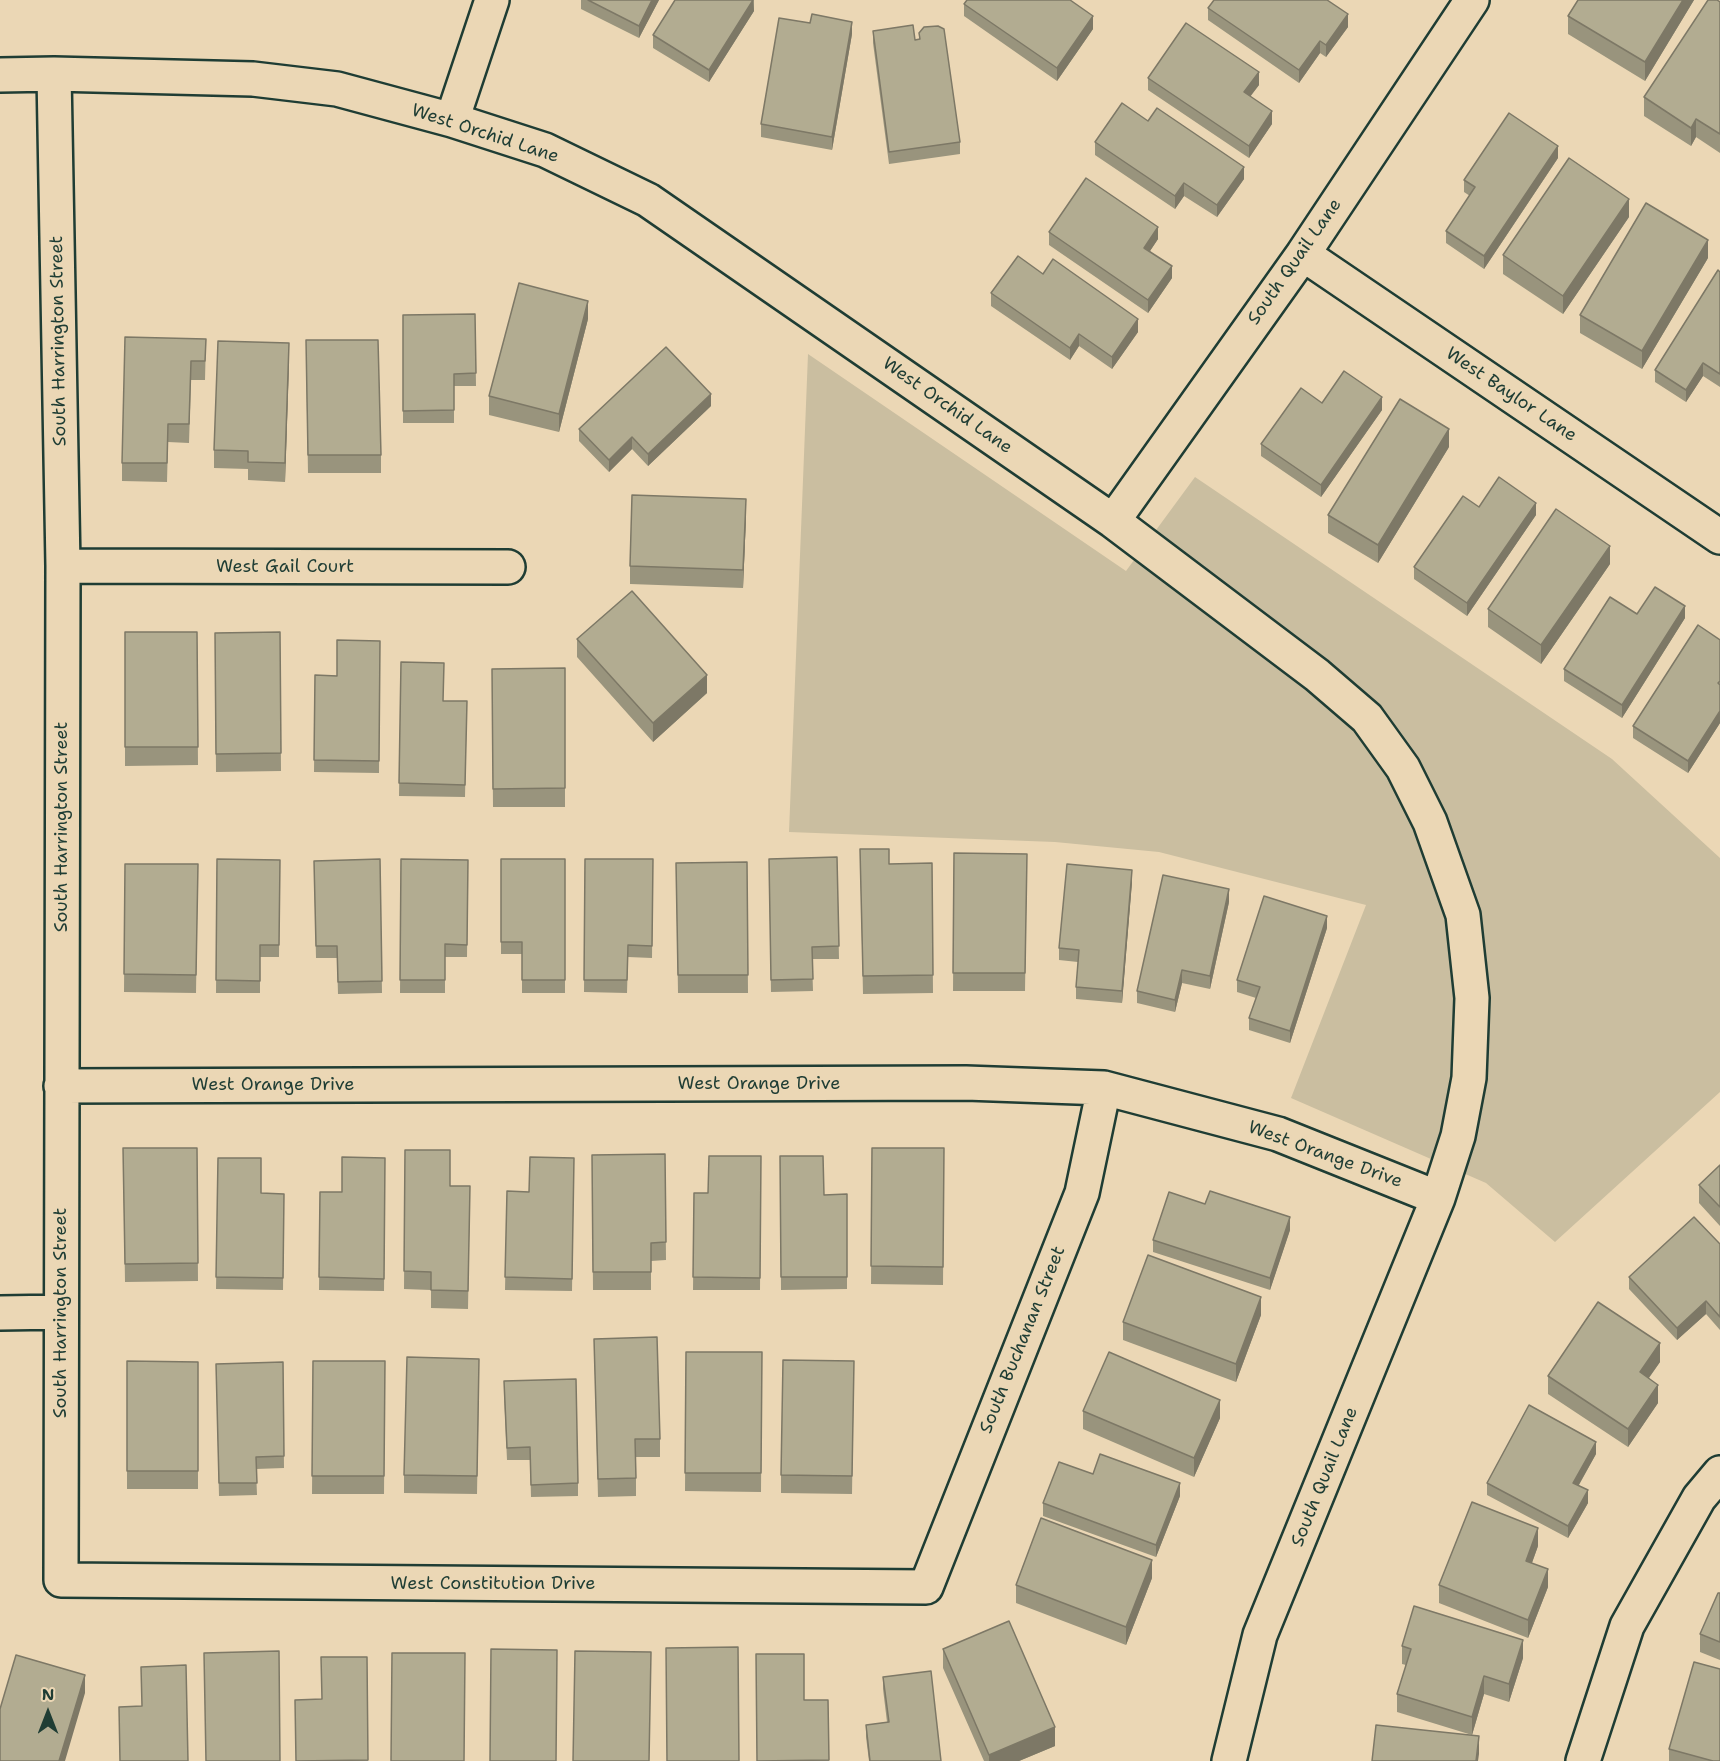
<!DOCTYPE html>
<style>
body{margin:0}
#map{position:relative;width:1720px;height:1761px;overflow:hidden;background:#ebd7b5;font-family:"Shantell Sans",sans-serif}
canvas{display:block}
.north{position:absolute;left:18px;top:1683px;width:60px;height:60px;-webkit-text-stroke:4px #ebd7b5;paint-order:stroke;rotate:0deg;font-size:16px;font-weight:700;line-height:24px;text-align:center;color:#1f3d34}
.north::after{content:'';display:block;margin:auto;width:21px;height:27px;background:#1f3d34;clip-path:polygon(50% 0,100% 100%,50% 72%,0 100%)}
</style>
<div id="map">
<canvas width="1720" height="1761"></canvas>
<div class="north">N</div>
</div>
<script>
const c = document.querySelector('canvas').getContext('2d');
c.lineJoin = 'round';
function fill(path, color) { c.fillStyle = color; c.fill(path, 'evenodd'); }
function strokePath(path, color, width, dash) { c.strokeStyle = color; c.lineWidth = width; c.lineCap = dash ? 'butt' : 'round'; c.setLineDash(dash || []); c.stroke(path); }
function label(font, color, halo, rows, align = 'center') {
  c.font = font + ' "Shantell Sans",sans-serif'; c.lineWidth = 5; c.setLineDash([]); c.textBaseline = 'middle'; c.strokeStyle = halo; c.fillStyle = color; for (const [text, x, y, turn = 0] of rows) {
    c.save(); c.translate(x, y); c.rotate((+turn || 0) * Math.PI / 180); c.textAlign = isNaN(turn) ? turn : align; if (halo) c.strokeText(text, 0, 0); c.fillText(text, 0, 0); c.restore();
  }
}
const green = new Path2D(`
 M808,354l318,217 69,-94 417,282 108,99v234l-165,150 -69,-59 -195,-85 75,-193 -207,-53 -104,-10 -266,-10z`);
const minor = new Path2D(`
 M54,74l9,492 -2,1014 865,7 156,-394 22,-105
 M0,75l54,-1 199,5 84,10 115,31 93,30 103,50 465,321 204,154 50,43 36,50 27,54 33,93 9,83 -3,80 -11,58 -20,62 -178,437 -31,126
 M452,120l40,-120
 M1303,254l417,283
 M1113,521l190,-267 169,-254
 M63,566l445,1
 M61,1086l905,-3 138,5 174,46 160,64
 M0,1313l61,-1
 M1583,1761l44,-135 72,-128 21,-25`);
const wall = new Path2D(`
 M581,0h78l-20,38 -58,-29z
 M754,0v11l-45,71 -56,-34v-13z
 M1578,0h116l-49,81 -77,-47v-18z
 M1720,2v151l-24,-16 -5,9 -47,-30v-19z
 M964,4l129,25 -36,52 -93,-65z
 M1208,8l140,19 -22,30 -6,-4 -21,30 -91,-63z
 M873,31l42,9h4v-7l41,109v12l-71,10 -16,-121z
 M852,34l-20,116 -71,-13v-13z
 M1148,78l111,7 -9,11 22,28 -23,34 -101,-68z
 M1148,121l96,58 -27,38 -33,-21 -9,13 -80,-54v-13z
 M1558,158l-74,111 -38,-26v-12l24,-35 -6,-4v-12z
 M1629,217l-66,97 -60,-40v-19z
 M1049,232l109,7 -8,12 22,27 -24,35 -99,-68z
 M1708,258l-66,111 -62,-36v-18z
 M1720,272v115l-17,-11 -17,26 -31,-20v-12z
 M991,293l147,39 -26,37 -33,-23 -9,14 -79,-54z
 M475,314l1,72h-22v37h-51v-108z
 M588,319l-29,113 -70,-17v-19z
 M206,339l-1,41h-14l-2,63 -21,-1 -1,40 -45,-1v-18z
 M306,358l75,97v18h-73z
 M289,361l-4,121 -37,-2v-11l-34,-1v-18z
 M1322,403l60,7 -61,87 -60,-41v-12z
 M711,406l-63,60 -16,-17 -23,23 -30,-31v-12z
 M1449,447l-71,116 -50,-30v-18z
 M1479,507l57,8 -69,101 -53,-37v-12z
 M746,517l-3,71 -113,-4v-18z
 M1610,564l-69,100 -53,-37v-18z
 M1637,614l48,4 -63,100 -58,-37v-12z
 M125,632h72l1,133 -73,1z
 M280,632l1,139 -65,1 -1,-139z
 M577,639l130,54 -54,49 -76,-85z
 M1720,640v83l-32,50 -55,-35v-12z
 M380,641l-1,132 -65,-1 1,-97 22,1z
 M401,662l43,39h23l-2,96 -66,-1z
 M565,668v139h-72l-1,-138z
 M860,849l29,15 43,-1 1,130 -70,1z
 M954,853l73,1 -2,137h-72z
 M837,857l2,102h-27l1,32 -42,1 -2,-133z
 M217,859l63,1 -1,97h-19v36h-44z
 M380,859l2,134 -44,1 -1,-36h-21l-2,-97z
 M401,859l67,1 -1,97h-22v36h-45z
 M501,859h64v134h-43v-39h-21z
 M585,859h68l-1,99 -24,-1 -1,36 -43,-1z
 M747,862l1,131h-70l-2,-130z
 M125,864h73l-2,129 -72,-1z
 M1132,882l-10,121 -46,-4v-12l2,-25 -19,-2v-12z
 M1229,902l-19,87 -28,-6 -7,29 -38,-9v-12z
 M1327,928l-37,115 -41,-13v-12l7,-20 -19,-6v-12z
 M123,1148h74l1,133 -73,1z
 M872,1148h72l-1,137 -72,-1z
 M405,1150l45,36h20l-2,123 -37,-1v-18l-27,-1z
 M665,1154l1,106 -15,1v29h-58l-1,-135z
 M761,1156l-1,134h-67l1,-97h14z
 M780,1156l44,39 23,-1v95l-66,1z
 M218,1158l43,35 23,1 -1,96 -67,-1z
 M385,1158l-1,133 -65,-1 1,-98h22z
 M574,1158l-2,133 -67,-1 2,-99 22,1z
 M1720,1165v61l-21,-23v-18z
 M1205,1204l85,26 -20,60 -117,-38v-12z
 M1720,1244v86l-14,-16 -29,26 -48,-51v-12z
 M1261,1315l-25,67 -113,-42v-18z
 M594,1339l66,100v18h-24v39l-38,1z
 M686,1352h76l-1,140 -76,-1z
 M127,1361l71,1v127h-71z
 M313,1361h72l-1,133h-72z
 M854,1361l-2,133 -71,-1v-18z
 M283,1362l1,106 -28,1 1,26 -38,1 -3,-132z
 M1660,1362l-11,16 9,25 -30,44 -80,-53v-18z
 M479,1377l-2,117 -73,-1v-18z
 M504,1394l74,89v13l-47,1 -1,-37h-23z
 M1083,1411l137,7 -26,59 -111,-48z
 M1596,1454l-17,31 9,18 -20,35 -81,-43v-12z
 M1093,1474l87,22 -24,61 -113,-41v-13z
 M1538,1546l-6,17 16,24 -20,51 -89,-35v-18z
 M1152,1578l-26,67 -110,-42v-18z
 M1720,1593v67l-20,-8v-18z
 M1402,1646l121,12 -14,44 -25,-8 -12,41 -75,-23v-18l9,-29 -4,-1z
 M943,1649l112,97 -36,15h-35l-41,-93z
 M756,1654l48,46h24l1,61h-72z
 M367,1657l1,104h-72l25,-62z
 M883,1677l58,84h-72l-3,-24v-12l21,-3 -4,-33z
 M1669,1749l51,12h-51z`);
const shadedWall = new Path2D(`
 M652,0h7l-20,38v-12z
 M753,0l1,11 -45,71v-12z
 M1683,0h11l-49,81v-19z
 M1348,14v13l-22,30v-12z
 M1093,16v13l-36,52v-13z
 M852,22v12l-20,116v-13z
 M1320,41v12l-21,30v-13z
 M1259,72v13l-15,20v-13z
 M1272,111v13l-23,34v-12z
 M1696,119v18l-5,9v-18z
 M1558,146v12l-74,111v-13z
 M1244,167v12l-27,38v-12z
 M1184,183v13l-9,13v-13z
 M1629,199v18l-66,97v-18z
 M1158,227v12l-14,21v-12z
 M1708,240v18l-66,111v-18z
 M1172,266v12l-24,35v-13z
 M588,301v18l-29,113v-18z
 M1138,319v13l-26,37v-12z
 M1079,334v12l-9,14v-12z
 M289,343v18l-4,121v-19z
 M1703,363v13l-17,26v-12z
 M711,394v12l-63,60v-12z
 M1382,397v13l-61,87v-12z
 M1449,429v18l-71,116v-18z
 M632,437v12l-23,23v-12z
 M746,499v18l-3,71v-18z
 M1536,503v12l-69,101v-13z
 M1610,546v18l-69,100v-19z
 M1685,606v12l-63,100v-13z
 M707,675v18l-54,49v-19z
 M1720,711v12l-32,50v-12z
 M1132,870v12l-10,121v-12z
 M1229,889v13l-19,87v-13z
 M1327,916v12l-37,115v-12z
 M1182,970v13l-7,29v-12z
 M1290,1217v13l-20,60v-12z
 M1261,1297v18l-25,67v-18z
 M1706,1301v13l-29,26v-12z
 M1660,1343v19l-20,28v-18z
 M1658,1385v18l-30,44v-18z
 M1220,1400v18l-26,59v-19z
 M1596,1442v12l-23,41v-12z
 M1180,1483v13l-24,61v-12z
 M1588,1490v13l-20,35v-12z
 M1538,1528v18l-12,33v-18z
 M1152,1560v18l-26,67v-18z
 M1548,1569v18l-20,51v-18z
 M1523,1640v18l-14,44v-18z
 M85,1675v18l-20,68h-6z
 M1484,1676v18l-12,41v-18z
 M1055,1727v19l-36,15h-30v-6z
 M1479,1736v18l-1,7h-2z`);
const building = new Path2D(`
 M588,0h64l-13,26z
 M675,0h78l-44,70 -56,-35z
 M967,0h103l23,16 -36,52 -93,-64z
 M1214,0h113l21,14 -22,31 -6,-4 -21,29 -91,-62z
 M1578,0h105l-38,62 -77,-46z
 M1708,0h9l3,2v132l-24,-15 -5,9 -47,-31z
 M812,14l40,8 -20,115 -71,-13 18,-106 31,5z
 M1186,23l73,49 -15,20 28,19 -23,35 -101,-68z
 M913,25l2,15 5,-1 -1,-6 5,-6 14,-1 6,3 16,113 -71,10 -16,-121z
 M1122,103l26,18 9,-13 87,59 -27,38 -33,-22 -9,13 -80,-54z
 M1509,113l49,33 -74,110 -38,-25 29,-44 -11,-7z
 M1569,158l60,41 -66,97 -60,-41z
 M1086,178l72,49 -14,21 28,18 -24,34 -99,-68z
 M1646,203l62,37 -66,111 -62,-36z
 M1018,256l25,18 10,-15 85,60 -26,38 -33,-23 -9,14 -79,-55z
 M1718,270l2,2v102l-17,-11 -17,27 -31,-20z
 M519,283l69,18 -29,113 -70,-18z
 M475,314l1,59 -22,1v36l-51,1v-96z
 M125,337l81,2 -1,22h-14l-2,63h-21l-1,39h-45z
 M306,340h72l3,115h-73z
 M218,341l71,2 -4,120 -37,-1v-11l-34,-1z
 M666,347l45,47 -63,60 -16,-17 -23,23 -30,-31z
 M1344,371l38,26 -61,88 -60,-41 40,-56 21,15z
 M1400,399l49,30 -71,116 -50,-30z
 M1499,477l37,26 -69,100 -53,-36 49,-71 16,11z
 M632,495l114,4 -3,71 -113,-4z
 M1556,509l54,37 -69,99 -53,-36z
 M1655,587l30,19 -63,99 -58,-36 46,-72 27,17z
 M632,591l75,84 -54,48 -76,-84z
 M1698,625l22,15v41l-2,2 2,2v26l-32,50 -55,-35z
 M125,632h72l1,115h-73z
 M280,632l1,121 -65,1 -1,-121z
 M337,640l43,1 -1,120 -65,-1 1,-85 22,1z
 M401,662l43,1 -1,38h24l-2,84 -66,-2z
 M565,668v120l-72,1 -1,-120z
 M860,849h29v15l43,-1 1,112 -70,1z
 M954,853l73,1 -2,119h-72z
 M837,857l2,89 -27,1 1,32 -42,1 -2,-121z
 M217,859l63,1 -1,85h-19v36l-44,-1z
 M380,859l2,122 -44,1 -1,-36h-21l-2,-85z
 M401,859l67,1 -1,85 -22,-1v36h-45z
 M501,859h64v121h-43v-38h-21z
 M585,859h68l-1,87 -24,-1 -1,35h-43z
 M747,862l1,113h-70l-2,-112z
 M125,864h73l-2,111 -72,-1z
 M1067,864l65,6 -10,121 -46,-4 3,-37 -20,-2z
 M1163,875l66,14 -19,87 -28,-6 -7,30 -38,-9z
 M1264,896l63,20 -37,115 -41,-13 11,-31 -23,-7z
 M123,1148h74l1,115 -73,1z
 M872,1148h72l-1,119 -72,-1z
 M405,1150h45v36h20l-2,105 -37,-1v-18l-27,-1z
 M665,1154l1,88 -15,1v29h-58l-1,-117z
 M709,1156h52l-1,122 -67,-1 1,-84h14z
 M780,1156h43l1,39 23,-1v83h-66z
 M342,1157l43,1 -1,121 -65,-2 1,-85h22z
 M530,1157l44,1 -2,121 -67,-2 2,-86 22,1z
 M218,1158h43v35l23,1 -1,84 -67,-1z
 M1720,1165v42l-21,-22z
 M1210,1191l80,26 -20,61 -117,-38 16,-48 36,12z
 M1694,1217l26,27v73l-14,-16 -29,27 -48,-51z
 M1148,1255l113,42 -25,67 -113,-42z
 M1598,1302l62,41 -20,29 18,13 -30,44 -80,-53z
 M657,1337l3,102h-25l1,39 -38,1 -4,-140z
 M686,1352h76l-1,121h-76z
 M1109,1352l111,48 -26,58 -111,-47z
 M407,1357l72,2 -2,117 -73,-1z
 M783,1360l71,1 -2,115 -71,-1z
 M127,1361l71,1v109h-71z
 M313,1361h72l-1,115h-72z
 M283,1362l1,94 -28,1 1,26h-38l-3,-119z
 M576,1379l2,104 -47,2 -1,-38 -23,1 -3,-67z
 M1529,1405l67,37 -23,41 15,7 -20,36 -81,-43z
 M1100,1454l80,29 -24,62 -113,-42 16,-41 34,12z
 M1472,1502l66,26 -12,33 22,8 -20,51 -89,-35z
 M1041,1518l111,42 -26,67 -110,-42z
 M1718,1593h2v49l-20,-8z
 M1414,1606l109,34 -14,44 -25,-8 -12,41 -75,-23 14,-45 -9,-3z
 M1009,1621l46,106 -66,28 -46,-106z
 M738,1647l1,114h-72l-1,-113z
 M491,1649l66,1 -1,111h-66z
 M279,1651l1,110h-74l-2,-108z
 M575,1651l76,1 -2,109h-76z
 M392,1653h73l-1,108h-73z
 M756,1654h48v46h24l1,60 -72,1z
 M16,1655l69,20 -26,86h-59v-52z
 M321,1657h46l1,103 -72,1 -1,-61 27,-1z
 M1694,1662l26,7v92h-7l-44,-12z
 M186,1665l2,96h-68l-1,-54 23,-1 -1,-39z
 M931,1671l10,90h-71l-4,-36 23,-3 -6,-45z
 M1376,1725l103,11 -3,25h-104z`);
const streetNames = [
 ["West Orchid Lane",485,134,18],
 ["South Quail Lane",1295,262,-55],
 ["South Harrington Street",59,341,-91],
 ["West Baylor Lane",1511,395,34],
 ["West Orchid Lane",947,406,35],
 ["West Gail Court",285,567],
 ["South Harrington Street",62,827,-90],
 ["West Orange Drive",759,1084],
 ["West Orange Drive",273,1085],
 ["West Orange Drive",1325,1155,20],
 ["South Harrington Street",61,1313,-90],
 ["South Buchanan Street",1023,1340,-68],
 ["South Quail Lane",1325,1477,-68],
 ["West Constitution Drive",493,1584]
];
fill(green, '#cabea0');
strokePath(minor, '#1f3d34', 38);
strokePath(minor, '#ebd7b5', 33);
fill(wall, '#99947d');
fill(shadedWall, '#7d7866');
fill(building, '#b2ac91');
strokePath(building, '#7d7866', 1.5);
label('18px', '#1f3d34', '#ebd7b5', streetNames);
</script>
